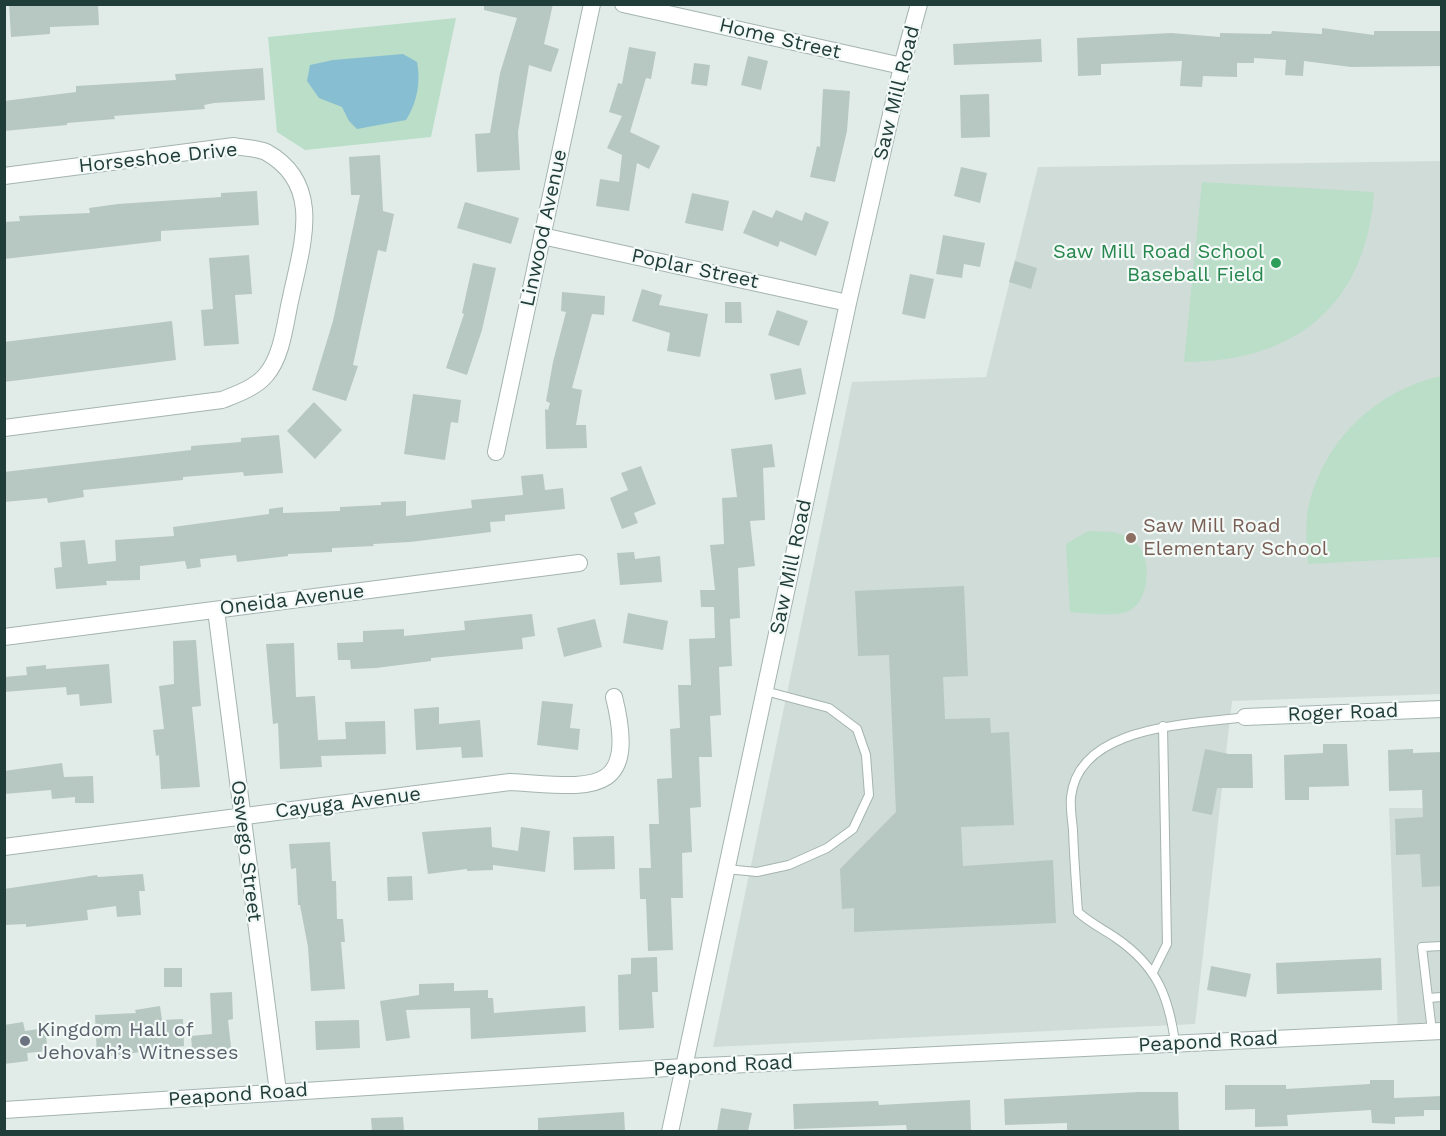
<!DOCTYPE html>
<meta charset="utf-8">
<style>
body{margin:0}
#map{position:relative;width:1446px;height:1136px;overflow:hidden;background:#e1ece9;font-family:"Work Sans",sans-serif}
canvas{display:block}
.frame{position:absolute;inset:0;border:6px solid #213d39;pointer-events:none}
</style>
<div id="map">
<canvas width="1446" height="1136"></canvas>
<div class="frame"></div>
</div>
<script>
const c = document.querySelector('canvas').getContext('2d');
c.lineJoin = 'round';
function fill(path, color) { c.fillStyle = color; c.fill(path, 'evenodd'); }
function strokePath(path, color, width, dash) { c.strokeStyle = color; c.lineWidth = width; c.lineCap = dash ? 'butt' : 'round'; c.setLineDash(dash || []); c.stroke(path); }
function label(font, color, halo, rows, align = 'center') {
  c.font = font + ' "Work Sans",sans-serif'; c.lineWidth = 4.5; c.setLineDash([]); c.textBaseline = 'middle'; c.strokeStyle = halo; c.fillStyle = color; for (const [text, x, y, turn = 0] of rows) {
    c.save(); c.translate(x, y); c.rotate((+turn || 0) * Math.PI / 180); c.textAlign = isNaN(turn) ? turn : align; if (halo) c.strokeText(text, 0, 0); c.fillText(text, 0, 0); c.restore();
  }
}
const built = new Path2D(`
 M1441,161v533l-209,7 -37,323 -482,23 139,-665 134,-5 52,-210z
 M1389,808h52v226l-43,3z`);
const green = new Path2D(`
 M456,18l-25,119 -126,13 -28,-18 -9,-95z
 M1202,182l172,10c-8,114 -79,170 -190,170z
 M1441,376v181l-133,7c-1,-18 -3,-37 0,-55 15,-68 67,-118 133,-133z
 M1088,531l25,1 21,7c3,5 8,11 10,16 6,18 3,50 -18,57 -16,5 -39,1 -56,0l-4,-68z`);
const water = new Path2D(`
 M403,54l14,8c4,20 0,41 -11,58l-49,9 -8,-8 -7,-14 -23,-9 -12,-17 3,-16 23,-5z`);
const building = new Path2D(`
 M9,4h89l1,21 -49,2v7l-39,3z
 M484,4h69l-9,40 15,5 -8,23 -22,-7 -11,67 2,38 -43,2 -2,-38 15,-1 10,-60 17,-55 -33,-8z
 M1322,28l52,7v-4h68v35l-91,1 -47,-6 -1,15 -18,-1 1,-15 -32,-2v5h-17v14l-34,-1 -1,11 -22,-1 2,-25 -81,3v11l-23,1 -1,-38 94,-5 49,4v-4l51,1 1,-3 50,3z
 M1041,39l1,23 -88,3 -1,-21z
 M629,47l27,5 -5,27 -5,-1 -16,54 30,14 -11,23 -12,-6 -8,48 -33,-5 4,-27 19,3 3,-27 -15,-7 15,-32 -13,-4 9,-29 4,1z
 M748,56l20,5 -7,29 -20,-5z
 M694,63l16,2 -3,21 -16,-2z
 M263,68l2,32 -51,3 -10,2 1,4 -91,7 1,3 -48,4v2l-63,6v-30l72,-9v-6l100,-6 -1,-6z
 M823,89l27,2 -3,40 -12,51 -25,-5 7,-31 3,1z
 M989,94l1,43 -29,1 -1,-43z
 M380,155l3,56 11,3 -8,38 -8,-2 -25,115 5,1 -12,35 -34,-11 21,-69 27,-126h-9l-2,-38z
 M961,167l26,6 -7,30 -26,-7z
 M257,191l2,34 -98,6v10l-157,18v-37l16,-1 -1,-5 71,-3 -1,-5 29,-4 103,-7v-4z
 M692,193l37,8 -6,30 -38,-8z
 M465,202l54,16 -8,26 -54,-16z
 M753,210l19,8 4,-8 26,11 3,-9 24,10 -13,34 -36,-15 -2,6 -35,-14z
 M943,235l42,8 -5,24 -16,-3 -2,14 -26,-4z
 M249,255l3,39 -17,1 4,49 -35,2 -3,-36 12,-1 -4,-51z
 M1015,261l22,7 -6,21 -22,-7z
 M473,263l23,5 -14,62 -15,45 -21,-7 18,-54 -2,-1z
 M910,274l24,5 -9,40 -23,-5z
 M642,289l20,6 -3,10 49,9 -8,43 -33,-6 3,-18 -38,-12z
 M562,292l43,4 -1,19 -12,-1 -20,74 10,2 -6,35h10l1,23 -41,1 -1,-40 3,1 2,-7 -4,-2 7,-39 13,-50 -5,-1z
 M725,302h16l1,21h-17z
 M777,310l31,11 -9,25 -31,-11z
 M172,321l4,39 -172,22v-40z
 M801,368l5,26 -31,6 -5,-26z
 M413,394l48,6 -3,23 -7,-1 -6,38 -41,-6z
 M314,402l28,28 -27,29 -28,-28z
 M279,435l4,38 -39,3 -1,-4 -60,5v3l-100,10 1,7 -36,6 -1,-5 -43,4v-30l187,-22v-4l50,-4v-4z
 M772,444l3,23 -12,1 2,52 -15,1 5,45 -17,2 2,50 -10,1 2,47 -13,1 2,48 -11,1 2,41h-13l2,50 -11,1 2,44 -10,1 1,45h-12l2,52 -25,1 -2,-52h-6l-1,-31h12l-2,-44h10l-2,-45 15,-1 -2,-49 10,-1 -2,-43h13l-2,-46 26,-1 -1,-31h-13l-1,-17h15l-5,-45 14,-1 -2,-46 15,-1 -6,-48z
 M641,466l15,38 -22,9 4,10 -16,6 -12,-31 18,-8 -7,-17z
 M543,474l2,16 18,-2 2,21 -60,6v6l-15,1 1,10 -81,10 -37,2 1,2 -42,2v4l-44,2v2l-51,6 -1,-7 -36,4 1,8 -14,2 -2,-8 -45,5v14l-34,1 1,4 -51,4 -2,-21 8,-1 -2,-25 25,-2 3,24 28,-3 -1,-21 59,-4 -1,-9 96,-13v-5l14,-2v6l57,-2v-4l41,-2v-3l25,-1v15l66,-8 -1,-8 52,-5 -2,-19z
 M634,552l1,7 25,-3 2,26 -42,3 -3,-32z
 M964,586l4,90 -25,1 2,42 45,-1 1,15 18,-1 5,93 -53,2 2,39 90,-6 3,63 -202,9v-24l-12,1 -2,-40 56,-57 -7,-157 -31,1 -3,-65z
 M628,613l40,8 -5,29 -40,-7z
 M532,614l3,22 -13,2 1,11 -92,9v3l-55,7 -25,1 -1,-9h-12l-1,-17 26,-1v-11l41,-2v7l61,-6 -1,-9z
 M595,619l7,28 -38,10 -7,-29z
 M196,640l5,66 -9,1 8,80 -39,2 -2,-34 -3,1 -3,-26 11,-1 -5,-43 15,-2 -1,-43z
 M294,643l2,54 19,-1 3,44 28,-1 -1,-17 40,-1 1,33 -65,2 1,11 -42,2 -2,-46 -5,1 -7,-80z
 M109,664l3,39 -32,3 -1,-12 -12,1 -1,-8 -62,5v-15l23,-2 -1,-8 20,-2v4z
 M542,701l31,3 -3,24 10,1 -2,21 -41,-5z
 M439,707v17l41,-4 3,37 -21,1 -1,-11 -45,3 -2,-41z
 M1323,744h24l2,42 -40,1v13h-24l-1,-45 39,-2z
 M1205,749l24,5h23l1,34h-36l-5,27 -20,-4z
 M1413,749v4l29,-1v134l-20,1 -2,-33 -24,1 -1,-36 28,-2 -1,-27 -33,1 -1,-41z
 M62,763l2,14 29,-1 1,27h-19v-6l-23,2 -1,-9 -47,4v-23z
 M491,827l1,20 26,4 3,-24 29,4 -5,41 -52,-7v5l-26,1v-2l-39,5 -6,-42z
 M614,836l1,33 -41,1 -1,-33z
 M330,842l2,39h4l1,38h6l2,23h-4l4,47 -34,2 -3,-44 -8,-42h-2l-2,-37 -5,1 -2,-25z
 M143,874l2,17h-6l2,24 -24,2 -1,-11 -29,4 1,10 -62,7v-3l-22,1v-36l93,-14 1,2z
 M412,876l1,24 -25,1 -1,-24z
 M657,957l1,35h-6l2,36 -35,2 -1,-55 13,-1v-16z
 M1381,958l1,32 -105,4 -1,-31z
 M1211,966l40,8 -5,23 -39,-7z
 M164,968h18v19h-18z
 M454,983v8l34,-1v8h5l1,15 91,-7 1,26 -115,7 -1,-31 -64,2 4,28 -24,3 -6,-40 39,-6v-11z
 M232,992l1,27 -5,1 4,36 -39,4 -2,-24 21,-2 -2,-41z
 M160,1006l2,14 21,-1 1,27 -87,12 -2,-43 41,-2 -1,-3z
 M359,1020l1,28 -44,2 -1,-29z
 M23,1022l2,9 20,-3 3,23 -21,2 1,8 -24,3v-39z
 M1370,1080h24v18l48,-2v14h-18v6l-29,1v7l-23,-1 -1,-13 -84,5 1,11 -33,1v-18l-30,1v-25h61v4l84,-5z
 M1139,1092h39l1,39h-112v-8l-62,2 -1,-26z
 M970,1100l1,31h-64l-1,-6 -112,4 -1,-25 85,-3 1,4z
 M721,1108l31,5 -4,18h-31z
 M624,1112l1,19h-87v-13z
 M403,1117l1,14h-32l-1,-13z`);
const service = new Path2D(`
 M726,869l31,3 32,-7 38,-17 26,-19 16,-34 -3,-40 -9,-26 -28,-21 -64,-17
 M1442,946l-20,1 6,51 14,-1
 M1153,972l14,-28 -4,-218
 M1428,998l4,33
 M1175,1043c-6,-46 -18,-77 -59,-105 -13,-9 -26,-15 -38,-26 -2,-27 -4,-55 -5,-82 -1,-11 -3,-22 -2,-33 8,-73 120,-72 174,-80`);
const minor = new Path2D(`
 M623,4l279,62
 M4,176l230,-30c10,2 23,2 32,6 58,32 36,93 25,145 -6,25 -8,58 -25,78 -11,13 -29,19 -44,25l-218,28
 M542,236l306,67
 M496,452l96,-448
 M216,610l62,482
 M4,637l575,-74
 M1245,717l197,-8
 M4,847l506,-65c77,4 130,19 104,-85
 M4,1110l680,-43 758,-36
 M670,1132l178,-829 54,-237 17,-62`);
const markers = [
 [1276,263,6,"#2e9e5b"],
 [1131,538,6,"#8d6e63"],
 [25,1041,6,"#6b7280"]
];
const streetNames = [
 ["Home Street",780,39,13],
 ["Saw Mill Road",897,93,-76],
 ["Horseshoe Drive",158,158,-6],
 ["Linwood Avenue",544,228,-78],
 ["Poplar Street",695,269,12],
 ["Saw Mill Road",791,567,-78],
 ["Oneida Avenue",292,600,-7],
 ["Roger Road",1343,713,-2],
 ["Cayuga Avenue",348,803,-7],
 ["Oswego Street",246,851,83],
 ["Peapond Road",1208,1042,-3],
 ["Peapond Road",723,1066,-3],
 ["Peapond Road",238,1095,-4]
];
const leisureNames = [
 ["Saw Mill Road School",1264,252],
 ["Baseball Field",1264,275]
];
const educationNames = [
 ["Saw Mill Road",1143,526],
 ["Elementary School",1143,549]
];
const worshipNames = [
 ["Kingdom Hall of",37,1030],
 ["Jehovah’s Witnesses",37,1053]
];
fill(built, '#d0dcd8');
fill(green, '#badec8');
fill(water, '#88bed2');
fill(building, '#b7c7c2');
strokePath(service, '#a4b4b1', 10);
strokePath(minor, '#a4b4b1', 18);
strokePath(service, '#fff', 8);
strokePath(minor, '#fff', 16);
for (const [x, y, r, color] of markers) { const dot = new Path2D(); dot.arc(x, y, r, 0, 2 * Math.PI); c.fillStyle = color; c.fill(dot); strokePath(dot, '#f2f9f6', 2); }
label('20px', '#213d39', '#f2f9f6', streetNames);
label('20px', '#27864d', '#f2f9f6', leisureNames, 'right');
label('20px', '#785e54', '#f2f9f6', educationNames, 'left');
label('20px', '#5b616d', '#f2f9f6', worshipNames, 'left');
</script>
